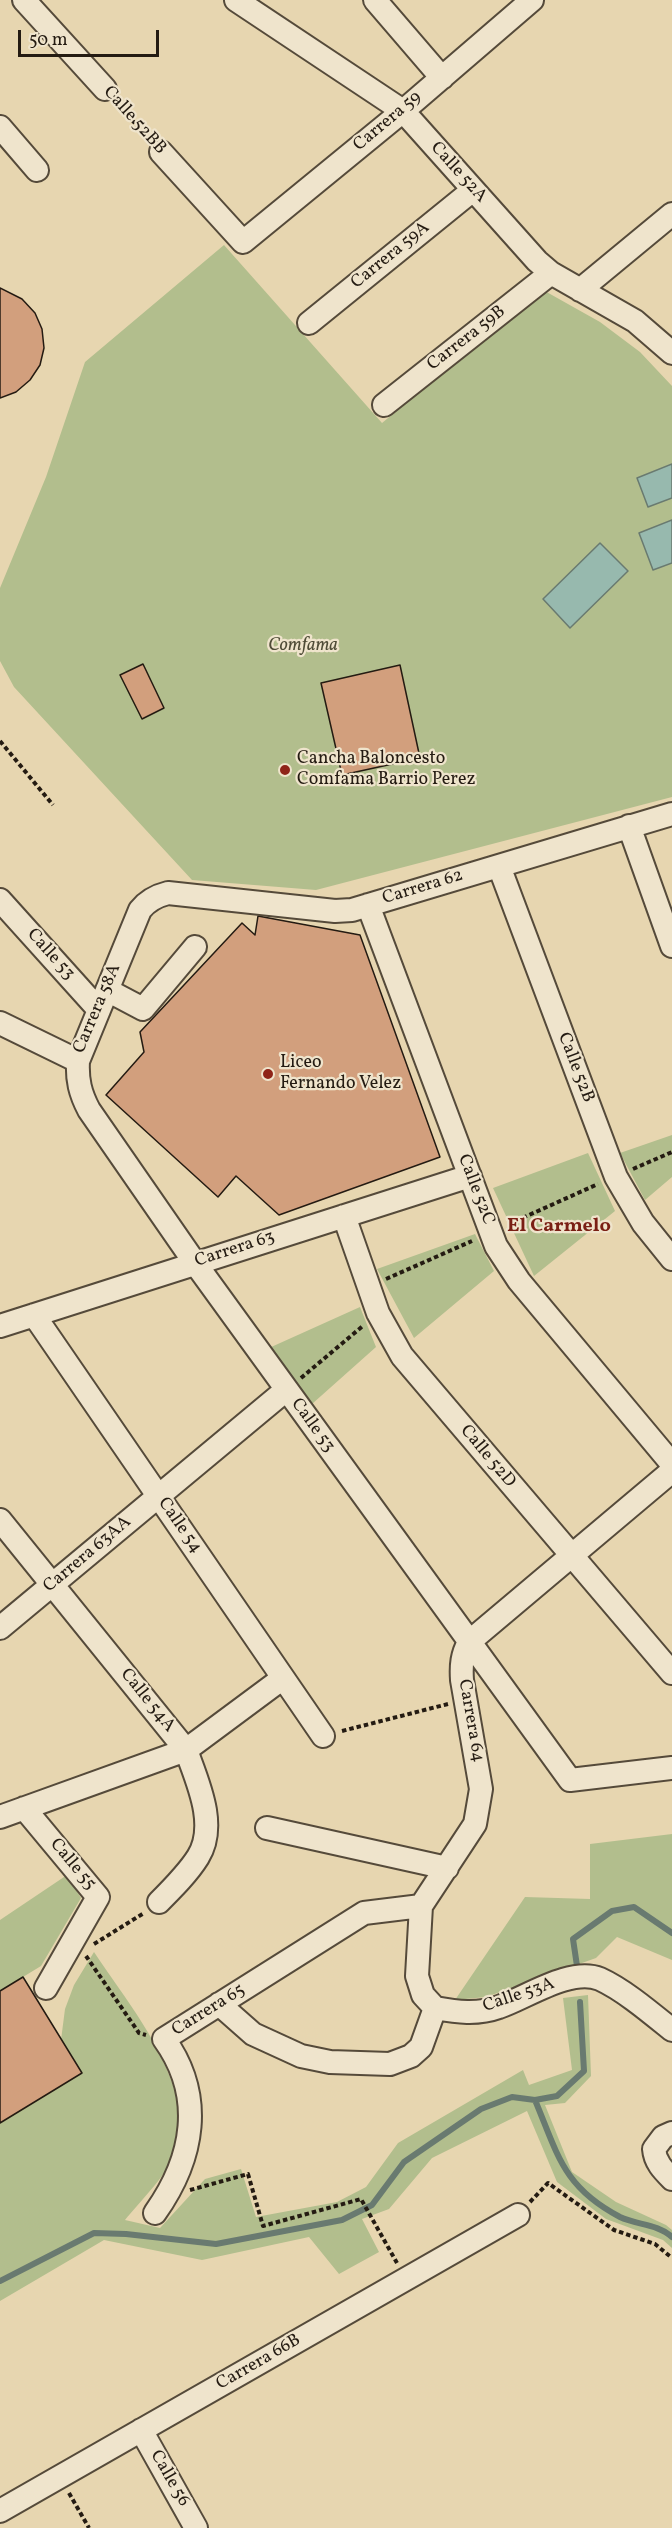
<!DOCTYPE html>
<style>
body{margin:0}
#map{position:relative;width:672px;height:2528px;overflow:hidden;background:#e7d6b0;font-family:Vollkorn,serif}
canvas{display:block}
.scale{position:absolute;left:18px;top:30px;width:141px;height:27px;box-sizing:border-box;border:3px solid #241b12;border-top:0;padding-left:8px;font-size:18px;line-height:21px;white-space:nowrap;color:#241b12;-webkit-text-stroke:4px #efe4cc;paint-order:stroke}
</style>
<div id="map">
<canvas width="672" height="2528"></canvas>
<div class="scale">50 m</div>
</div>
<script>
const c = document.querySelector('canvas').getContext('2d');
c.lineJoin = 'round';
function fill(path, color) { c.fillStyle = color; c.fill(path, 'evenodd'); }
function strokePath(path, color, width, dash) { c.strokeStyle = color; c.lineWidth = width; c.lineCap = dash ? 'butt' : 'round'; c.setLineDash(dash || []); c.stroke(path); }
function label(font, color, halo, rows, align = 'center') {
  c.font = font + ' Vollkorn,serif'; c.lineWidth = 4.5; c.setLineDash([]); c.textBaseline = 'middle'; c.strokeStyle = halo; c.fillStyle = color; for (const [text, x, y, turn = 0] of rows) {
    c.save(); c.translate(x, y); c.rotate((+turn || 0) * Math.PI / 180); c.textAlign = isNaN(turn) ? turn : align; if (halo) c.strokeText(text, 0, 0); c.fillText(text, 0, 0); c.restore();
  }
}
const green = new Path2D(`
 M224,245l158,178 161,-133 57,32 40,30 32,34v411l-356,93 -124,-10 -178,-193 -14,-26v-73l46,-111 39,-115z
 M672,1135v42l-27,23 -25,-47z
 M588,1153l27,58 -81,65 -41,-88z
 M475,1234l19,37 -80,67 -37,-69z
 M360,1307l16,40 -64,57 -43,-56z
 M672,1834v126l-55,-23 -21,21 -110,39 -31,3 70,-103 65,2v-55z
 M67,1875l14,23 -40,68 -41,25v-71z
 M94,1952c35,53 101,130 83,198 -5,19 -39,54 -52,70l35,8 45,-49 36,-10 15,48 81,-15 29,-15 32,-44 125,-73 6,15 43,-15 -9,-72 25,-3 3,81 -26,27 -20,2 27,67 44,30 50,23 6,5v18l-9,-8 -57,-21 -49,-37 -30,-71 -95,47 -43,51 -27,10 17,33 -40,22 -30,-37 -107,23 -98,-20 -104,61v-178l61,-83 4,-31 9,-24z`);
const water = new Path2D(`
 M672,464v34l-24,9 -11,-29z
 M672,520v43l-19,7 -14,-37z
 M600,543l28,28 -58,57 -27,-29z`);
const stream = new Path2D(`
 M577,1966l-4,-27 39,-28 22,-4 38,26
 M535,2100c23,55 28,87 85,117 17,8 38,7 52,20
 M0,2281l94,-48 32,1 90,10 126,-24 30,-15 32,-43 77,-53 31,-12 23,3 22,-4 27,-25 -4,-69`);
const building = new Path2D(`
 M0,288l22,11 13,14 7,16 2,19 -4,17 -10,15 -14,12 -16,6z
 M143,664l21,44 -22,11 -22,-44z
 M400,665l20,93 -78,17 -21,-92z
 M258,916l102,19 80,222 -161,58 -43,-39 -18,21 -112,-102 38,-43 -4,-20 102,-109 13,12z
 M23,1977l59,96 -82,50v-132z`);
const path = new Path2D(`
 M117,103l31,35
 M0,741l53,64
 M633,1169l39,-17
 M509,1224l89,-40
 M386,1279l86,-38
 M301,1378l63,-53
 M342,1731l106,-27
 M94,1944l50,-31
 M86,1956l53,77 7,2
 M190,2190l58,-16 15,52 98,-27 36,64
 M530,2202l18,-19 66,47 41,14 17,14
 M69,2493l20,35`);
const minor = new Path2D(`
 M24,0l81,89
 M236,0l167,111 134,150 14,12 84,48 37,32
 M375,0l67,78
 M0,127l37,43
 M161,152l82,90 160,-131 129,-111
 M580,290l92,-76
 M309,323l164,-133
 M384,405l167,-132
 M672,814l-320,96 -17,1 -167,-18c-12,3 -21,8 -28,17l-62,151c-1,19 2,32 11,49l106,153 375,517 102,-12
 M629,826l43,120
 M499,866l117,311 27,46 29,36
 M0,900l99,110
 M368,905l128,341 23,35 153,183
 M107,990l36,19 52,-62
 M0,1023l78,38
 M344,1216l34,97 24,43 270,317
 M34,1315l289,421
 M0,1326l470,-150
 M0,1520l186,230c11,31 32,75 12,107 -10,16 -25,31 -39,45
 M0,1628l286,-238
 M24,1808l74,89 -52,91
 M0,1817l186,-67 97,-72
 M267,1828l180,40
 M219,2004l34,30 48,22 29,6 60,2 21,-8 10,-9 14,-39
 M435,2008l-12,-13 -6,-19 4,-70 54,-82 6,-35 -19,-109c-1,-15 0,-25 7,-38l203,-171
 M435,2008c22,4 42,7 64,-1 27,-9 71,-40 101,-28 24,11 51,34 72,51
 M672,2133l-9,4 -9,12c1,13 9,21 18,30
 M155,2213c39,-55 50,-117 9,-174l200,-126 57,-7
 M141,2430l55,98
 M0,2511l518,-296`);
const markers = [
 [285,770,6,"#8f2418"],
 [268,1074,6,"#8f2418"]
];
const streetNames = [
 ["Calle 52BB",134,121,48],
 ["Carrera 59",388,122,-40],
 ["Calle 52A",458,173,48],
 ["Carrera 59A",391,256,-39],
 ["Carrera 59B",467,339,-38],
 ["Carrera 62",423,888,-17],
 ["Calle 53",50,955,48],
 ["Carrera 58A",98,1009,-67],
 ["Calle 52B",575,1068,69],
 ["Calle 52C",475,1190,69],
 ["Carrera 63",235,1250,-18],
 ["Calle 53",312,1426,54],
 ["Calle 52D",487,1457,50],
 ["Calle 54",179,1526,55],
 ["Carrera 63AA",88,1555,-40],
 ["Calle 54A",147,1701,51],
 ["Carrera 64",470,1721,80],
 ["Calle 55",72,1865,50],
 ["Calle 53A",519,1996,-19],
 ["Carrera 65",209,2011,-32],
 ["Carrera 66B",259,2363,-30],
 ["Calle 56",169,2479,60]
];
const parkNames = [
 ["Comfama",303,647]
];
const poiNames = [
 ["Cancha Baloncesto",297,760],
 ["Comfama Barrio Perez",297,781],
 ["Liceo",280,1064],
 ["Fernando Velez",280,1085]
];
const neighbourhoodNames = [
 ["El Carmelo",559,1227]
];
fill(green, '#b2be8d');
fill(water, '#97b9ae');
strokePath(water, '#697a70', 1.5);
strokePath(stream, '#697a70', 6);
fill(building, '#d29f7d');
strokePath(building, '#241b12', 1.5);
strokePath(minor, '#554a3a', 26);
strokePath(path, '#241b12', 4, [4.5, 3]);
strokePath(minor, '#efe4cc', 22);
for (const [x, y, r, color] of markers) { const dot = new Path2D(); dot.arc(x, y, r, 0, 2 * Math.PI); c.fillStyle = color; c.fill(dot); strokePath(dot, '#efe4cc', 2); }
label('18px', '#241b12', '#efe4cc', streetNames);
label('italic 18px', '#4f4c37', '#efe4cc', parkNames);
label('18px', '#241b12', '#efe4cc', poiNames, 'left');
label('bold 20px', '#7a1f14', '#efe4cc', neighbourhoodNames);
</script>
